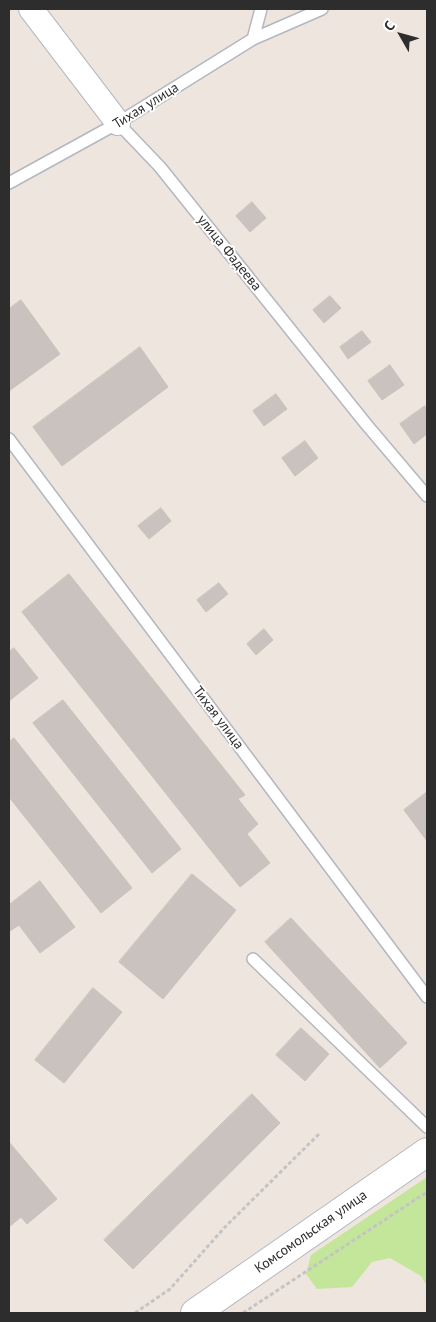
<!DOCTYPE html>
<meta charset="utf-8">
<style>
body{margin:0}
#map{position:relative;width:436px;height:1322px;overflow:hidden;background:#efe5df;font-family:"PT Sans",sans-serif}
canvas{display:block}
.frame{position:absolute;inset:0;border:10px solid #2d2d2d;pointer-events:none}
.north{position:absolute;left:376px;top:10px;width:50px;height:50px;-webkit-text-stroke:4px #fff;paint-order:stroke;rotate:308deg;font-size:14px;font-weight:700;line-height:20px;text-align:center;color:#2d2d2d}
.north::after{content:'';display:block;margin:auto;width:18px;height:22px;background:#2d2d2d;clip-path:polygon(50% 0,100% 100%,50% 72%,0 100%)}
</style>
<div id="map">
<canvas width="436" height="1322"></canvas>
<div class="frame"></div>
<div class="north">С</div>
</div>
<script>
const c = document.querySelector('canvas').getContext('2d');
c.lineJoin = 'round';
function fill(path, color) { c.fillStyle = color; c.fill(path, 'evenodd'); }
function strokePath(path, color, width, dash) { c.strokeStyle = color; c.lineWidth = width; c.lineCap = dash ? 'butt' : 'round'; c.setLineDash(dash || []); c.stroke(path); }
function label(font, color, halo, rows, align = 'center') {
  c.font = font + ' "PT Sans",sans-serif'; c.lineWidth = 4; c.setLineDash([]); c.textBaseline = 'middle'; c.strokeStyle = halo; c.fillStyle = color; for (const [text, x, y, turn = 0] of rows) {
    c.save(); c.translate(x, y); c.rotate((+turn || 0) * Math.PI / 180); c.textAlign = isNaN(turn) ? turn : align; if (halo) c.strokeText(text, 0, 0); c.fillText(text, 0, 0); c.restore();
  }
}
const green = new Path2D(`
 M427,1177v109l-6,-10 -31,-18 -18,4 -20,25 -35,2 -11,-15 5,-19z`);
const building = new Path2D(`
 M252,202l14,16 -16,14 -14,-16z
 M330,296l11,12 -17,15 -11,-13z
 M21,300l39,54 -51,37v-82z
 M362,331l9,11 -23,17 -8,-12z
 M140,347l28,40 -106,79 -29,-39z
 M390,365l14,20 -22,15 -14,-19z
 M276,394l11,15 -23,17 -11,-15z
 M425,406l2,4v24l-13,10 -14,-20z
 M305,441l13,17 -23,18 -13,-18z
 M161,508l10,13 -22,18 -11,-13z
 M69,574l176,221 -7,4 20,25 -11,10 23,29 -30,24 -218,-275z
 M219,583l9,11 -22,18 -9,-12z
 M264,629l9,11 -17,15 -9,-11z
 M14,648l24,30 -29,23v-49z
 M63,700l118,149 -29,24 -119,-150z
 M14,738l118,150 -31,25 -92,-116v-55z
 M427,792v49l-23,-31z
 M192,874l44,36 -73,89 -44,-37z
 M40,881l35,46 -35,26 -21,-28 -9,6 -1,-2v-24z
 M291,918l116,125 -27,25 -115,-126z
 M93,988l29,24 -58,71 -29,-23z
 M301,1028l28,26 -24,27 -29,-26z
 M252,1094l28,29 -147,146 -29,-29z
 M9,1142l48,57 -30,25 -6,-7 -12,10z`);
const path = new Path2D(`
 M135,1313l35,-24 55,-62 94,-93
 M243,1313l184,-121`);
const lane = new Path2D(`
 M253,39l69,-30
 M118,123l42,44 206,257 61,72
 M9,183l109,-60 135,-84 8,-30
 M9,439l418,558
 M253,959l174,168`);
const street = new Path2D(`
 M31,9l87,114`);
const secondary = new Path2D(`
 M195,1313l232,-161`);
const streetNames = [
 ["Тихая улица",146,106,-32],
 ["улица Фадеева",229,253,51],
 ["Тихая улица",218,718,53],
 ["Комсомольская улица",311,1232,-35]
];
fill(green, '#c3e69b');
fill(building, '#cac2be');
strokePath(building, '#cac1b8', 1);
strokePath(lane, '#b3b8c0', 14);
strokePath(street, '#b3b8c0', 26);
strokePath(secondary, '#b3b8c0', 30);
strokePath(path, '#c4c4c4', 3, [4, 2.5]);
strokePath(lane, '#fff', 11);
strokePath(street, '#fff', 24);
strokePath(secondary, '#fff', 28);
label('14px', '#2d2d2d', '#fff', streetNames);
</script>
